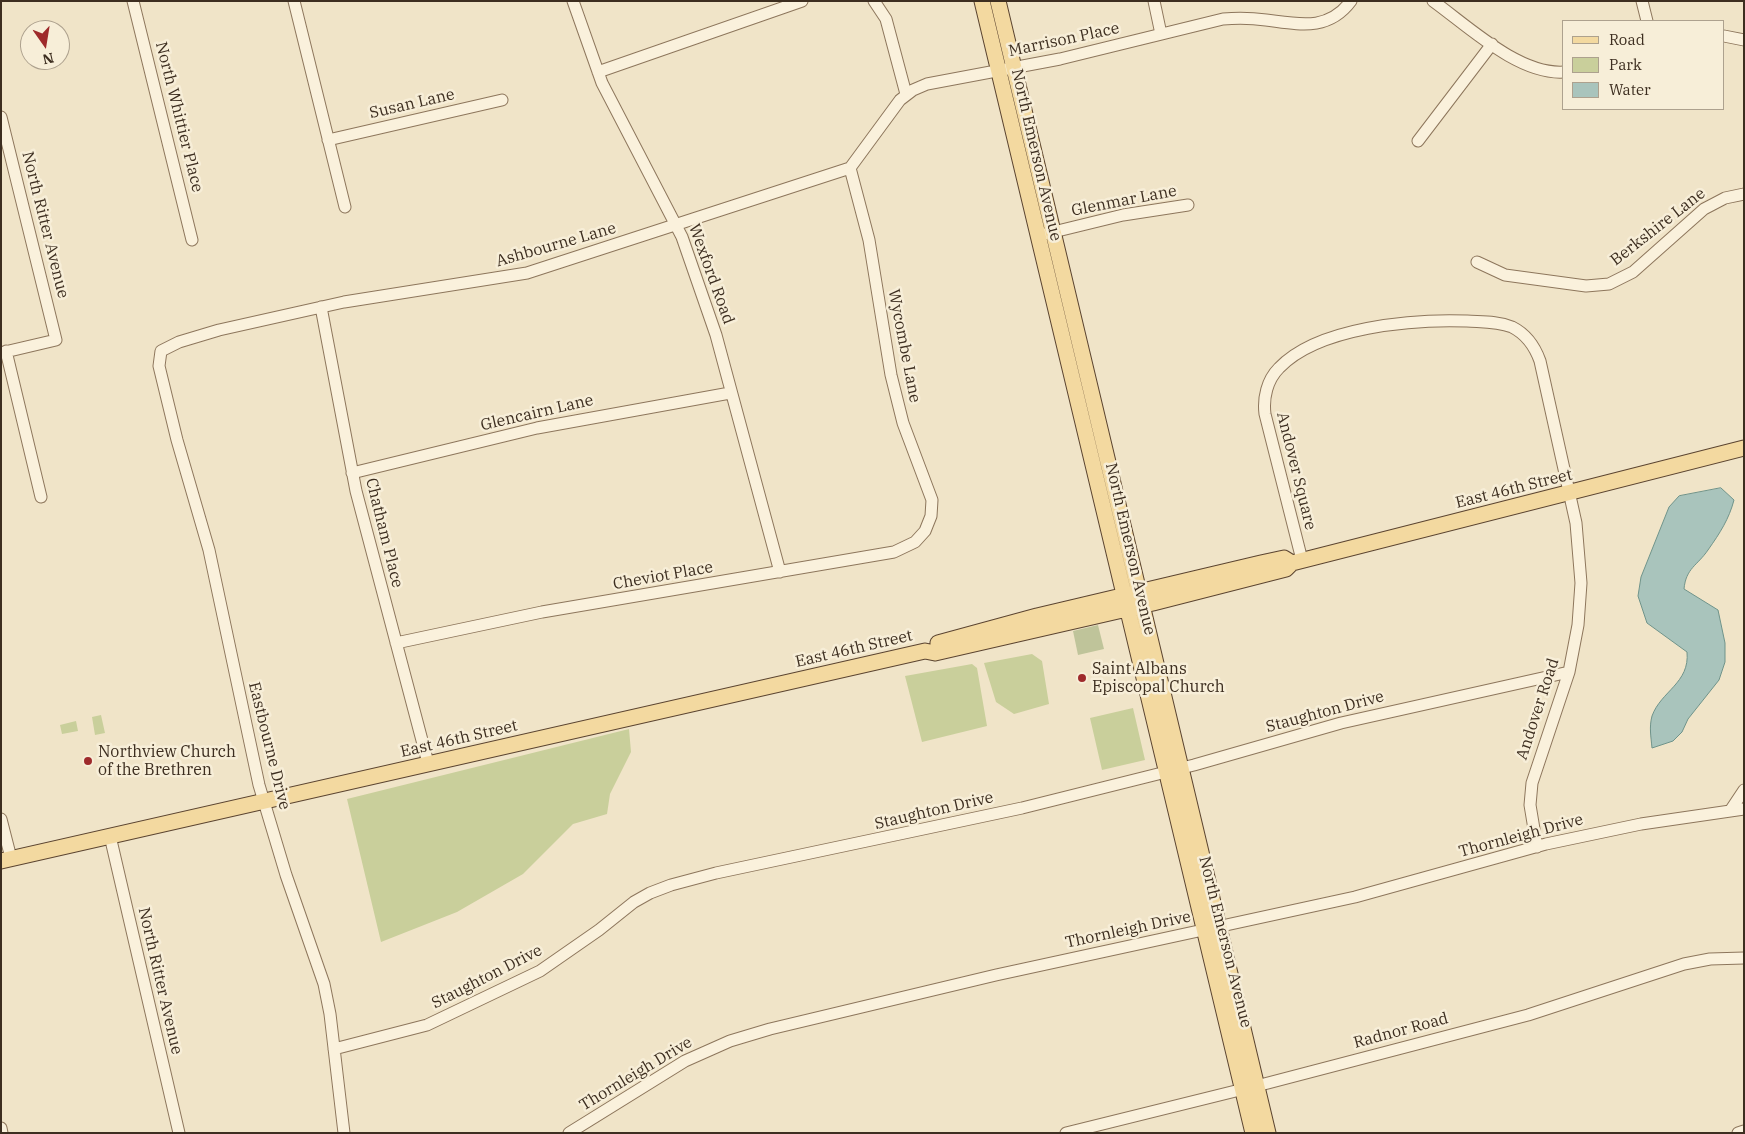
<!DOCTYPE html>
<style>
body{margin:0}
#map{position:relative;width:1745px;height:1134px;overflow:hidden;background:#f0e4c8;font-family:"IBM Plex Serif",serif}
canvas{display:block}
.frame{position:absolute;inset:0;border:2px solid #3d2e20;pointer-events:none}
.legend{position:absolute;left:1562px;top:20px;width:162px;height:90px;box-sizing:border-box;background:#f7eed8;border:1px solid #ada18e;margin:0;padding:6px 9px;list-style:none;font-size:15px;color:#3d2e20}
.legend li{display:flex;align-items:center;gap:10px;height:25px}
.legend b{width:25px;border:1px solid #ada18e}
.north{position:absolute;left:20px;top:20px;width:50px;height:50px;box-sizing:border-box;background:#f7eed8;border:1px solid #ada18e;border-radius:50%;rotate:167deg;font-size:14px;font-weight:700;line-height:20px;text-align:center;color:#3d2e20}
.north::after{content:'';display:block;margin:auto;width:18px;height:22px;background:#9e2a2b;clip-path:polygon(50% 0,100% 100%,50% 72%,0 100%)}
</style>
<div id="map">
<canvas width="1745" height="1134"></canvas>
<div class="frame"></div>
<ul class="legend">
<li><b style="height:6px;background:#f3d9a0"></b>Road</li>
<li><b style="height:14px;background:#c9cf9b"></b>Park</li>
<li><b style="height:14px;background:#a9c4bc"></b>Water</li>
</ul>
<div class="north">N</div>
</div>
<script>
const c = document.querySelector('canvas').getContext('2d');
c.lineJoin = 'round';
function fill(path, color) { c.fillStyle = color; c.fill(path, 'evenodd'); }
function strokePath(path, color, width, dash) { c.strokeStyle = color; c.lineWidth = width; c.lineCap = dash ? 'butt' : 'round'; c.setLineDash(dash || []); c.stroke(path); }
function label(font, color, halo, rows, align = 'center') {
  c.font = font + ' "IBM Plex Serif",serif'; c.lineWidth = 5; c.setLineDash([]); c.textBaseline = 'middle'; c.strokeStyle = halo; c.fillStyle = color; for (const [text, x, y, turn = 0] of rows) {
    c.save(); c.translate(x, y); c.rotate((+turn || 0) * Math.PI / 180); c.textAlign = isNaN(turn) ? turn : align; if (halo) c.strokeText(text, 0, 0); c.fillText(text, 0, 0); c.restore();
  }
}
const green = new Path2D(`
 M1032,654l10,7 7,43 -35,10 -18,-12 -12,-39z
 M972,664l5,4 10,58 -65,16 -17,-66z
 M1133,708l12,52 -43,10 -12,-52z
 M101,715l4,18 -10,2 -3,-18z
 M76,721l2,10 -16,3 -2,-9z
 M629,729l2,23 -21,42 -3,20 -34,10 -50,50 -66,38 -76,30 -34,-143z`);
const cemetery = new Path2D(`
 M1098,625l6,24 -26,6 -5,-24z`);
const water = new Path2D(`
 M1721,488l13,12c-5,19 -14,33 -26,50 -11,16 -22,18 -24,39l34,21 7,33v19l-6,18 -31,39 -6,13 -9,9 -21,7c-1,-11 -3,-21 0,-32 9,-25 38,-33 35,-64l-40,-29 -9,-27 3,-19 28,-70 10,-11z`);
const minor = new Path2D(`
 M133,1l59,239
 M294,1l51,206
 M573,1l29,82 80,154 34,98 64,237
 M874,1l12,18 20,75
 M1154,1l7,33
 M1433,1c36,26 86,74 131,71
 M1642,1l5,20
 M1724,36l20,4
 M598,72l204,-71
 M1,117l55,223 -55,13
 M328,140l174,-40
 M1418,141l74,-97
 M1037,236l86,-21 65,-10
 M1477,262l28,13 81,11 23,-2 24,-12 71,-63 21,-11 19,-4
 M321,307l35,184 72,272
 M6,351l35,146
 M352,473l185,-45 193,-35
 M1302,560l-37,-146c-2,-16 2,-34 14,-46 39,-41 134,-49 188,-47 15,1 30,0 45,6 14,7 23,20 28,34l36,162 5,60 -3,42 -9,47 -37,111 -2,22 7,42
 M396,643l146,-31 352,-60 21,-10 10,-11 6,-15 1,-16 -29,-77 -12,-48 -22,-135 -19,-72
 M1730,811l14,-21
 M1,819l10,39
 M110,836l69,297
 M334,1049l93,-24 113,-54 59,-41 35,-28 16,-9 21,-8 45,-12 306,-65 172,-43 147,-42 228,-51
 M1,1128l1,5
 M344,1133l-14,-119 -6,-30 -38,-109 -27,-90 -50,-235 -32,-110 -18,-74 2,-15 18,-9 40,-12 125,-28 183,-29 323,-105 50,-68 13,-10 14,-6 133,-25 163,-40c14,-1 28,-1 43,1 32,4 62,12 85,-19
 M569,1133l116,-72 45,-20 40,-12 226,-54 359,-78 191,-53 95,-20 103,-15
 M1066,1133l202,-50 260,-68 156,-51 26,-5 34,-1
 M1738,1133l6,-2`);
const major = new Path2D(`
 M982,1l271,1132
 M998,1l270,1132
 M938,643l99,-27 224,-53 23,-5 8,5
 M1,861l924,-210 10,2 218,-50 133,-34 6,-6 452,-115`);
const markers = [
 [1082,678,5,"#9e2a2b"],
 [88,761,5,"#9e2a2b"]
];
const streetNames = [
 ["Marrison Place",1064,40,-12],
 ["Susan Lane",412,104,-13],
 ["North Whittier Place",179,117,76],
 ["North Emerson Avenue",1036,155,77],
 ["Glenmar Lane",1124,201,-11],
 ["North Ritter Avenue",45,225,76],
 ["Berkshire Lane",1658,227,-38],
 ["Ashbourne Lane",556,245,-16],
 ["Wexford Road",711,274,70],
 ["Wycombe Lane",904,346,79],
 ["Glencairn Lane",537,413,-13],
 ["Andover Square",1296,471,76],
 ["East 46th Street",1514,489,-14],
 ["Chatham Place",384,533,76],
 ["North Emerson Avenue",1130,549,77],
 ["Cheviot Place",663,576,-10],
 ["East 46th Street",854,649,-13],
 ["Andover Road",1538,709,-72],
 ["Staughton Drive",1325,712,-15],
 ["East 46th Street",459,739,-13],
 ["Eastbourne Drive",269,746,76],
 ["Staughton Drive",934,811,-13],
 ["Thornleigh Drive",1521,836,-15],
 ["Thornleigh Drive",1128,930,-12],
 ["North Emerson Avenue",1225,942,76],
 ["Staughton Drive",487,977,-27],
 ["North Ritter Avenue",160,981,77],
 ["Radnor Road",1401,1031,-15],
 ["Thornleigh Drive",636,1074,-31]
];
const poiNames = [
 ["Saint Albans",1092,669],
 ["Episcopal Church",1092,687],
 ["Northview Church",98,752],
 ["of the Brethren",98,770]
];
fill(green, '#c9cf9b');
fill(cemetery, '#bfc49a');
fill(water, '#a9c4bc');
strokePath(water, '#6f938a', 1);
strokePath(minor, '#8d765c', 13);
strokePath(major, '#5b4430', 17);
strokePath(minor, '#faf1dc', 11);
strokePath(major, '#f3d9a0', 15);
for (const [x, y, r, color] of markers) { const dot = new Path2D(); dot.arc(x, y, r, 0, 2 * Math.PI); c.fillStyle = color; c.fill(dot); strokePath(dot, '#f7eed8', 2); }
label('16px', '#3d2e20', '#f7eed8', streetNames);
label('16px', '#3d2e20', '#f7eed8', poiNames, 'left');
</script>
